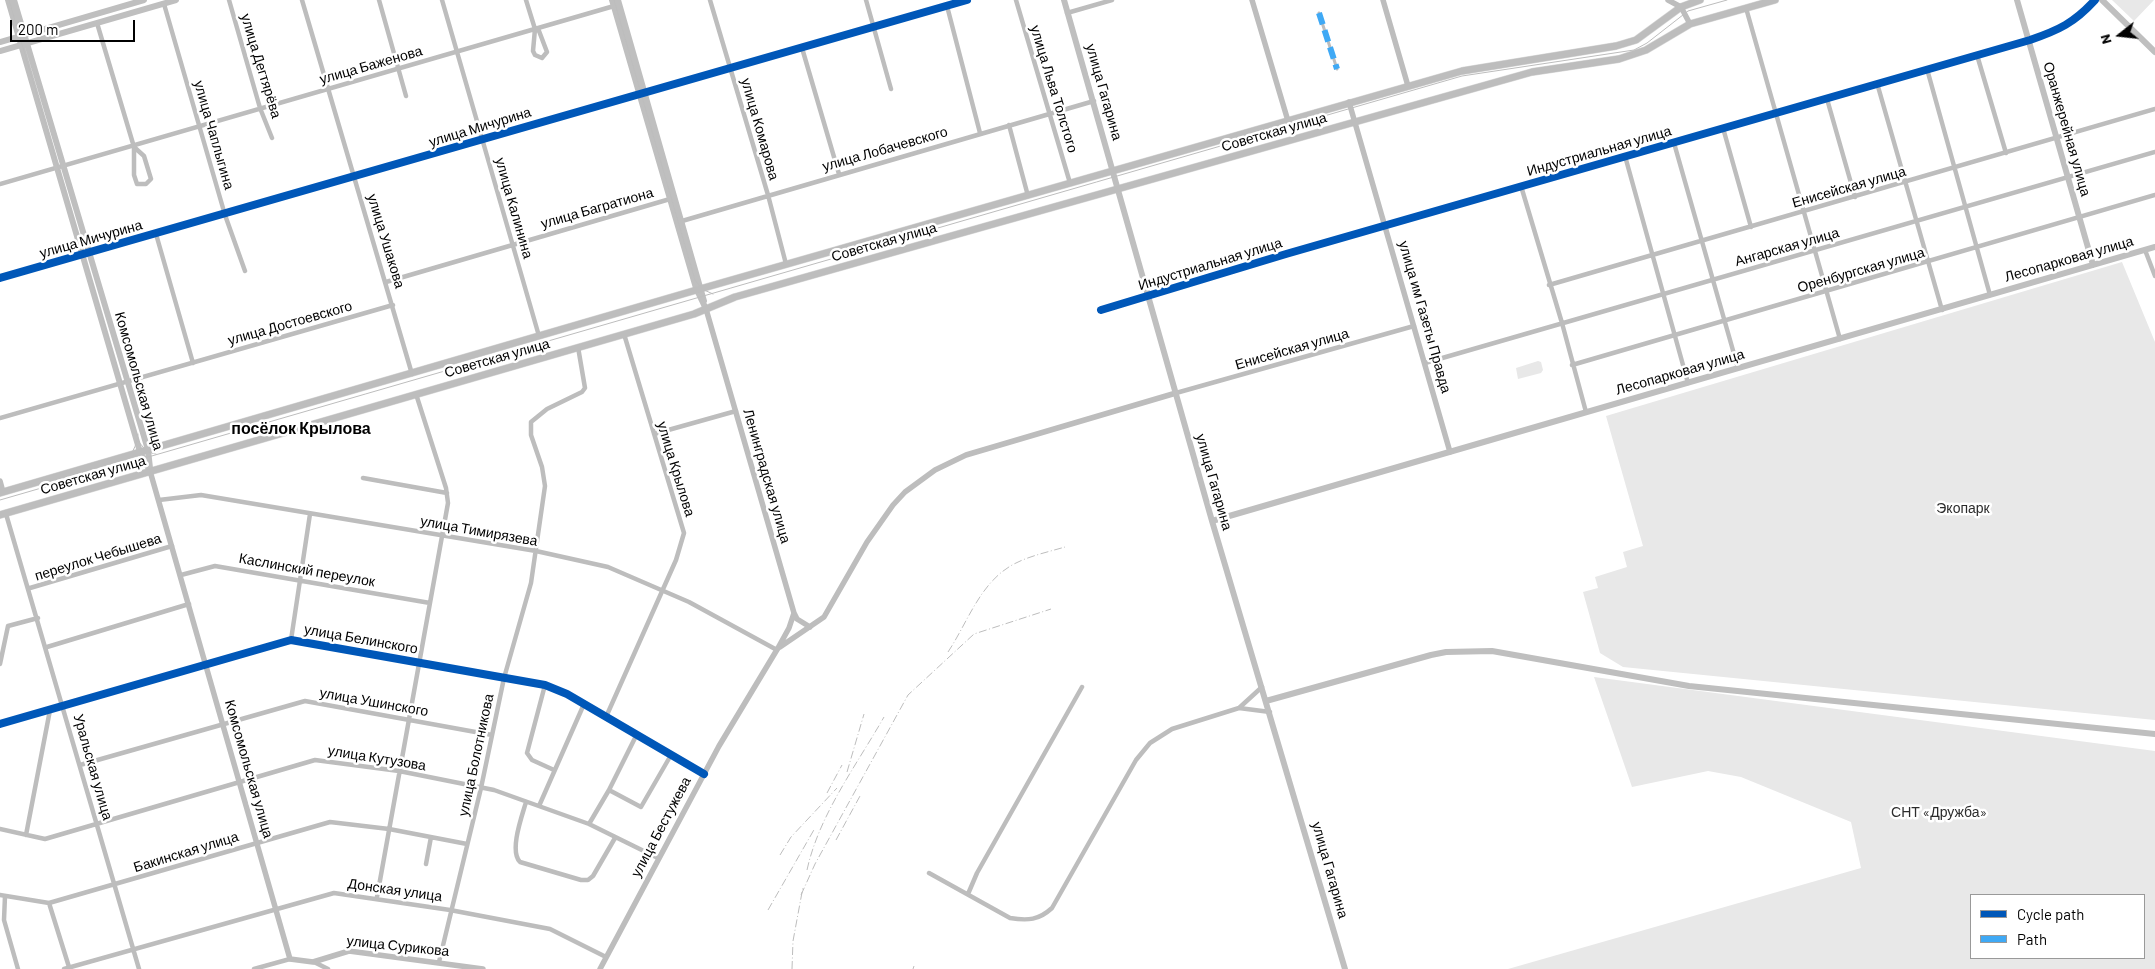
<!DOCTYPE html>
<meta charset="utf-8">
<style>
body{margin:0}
#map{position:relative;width:2155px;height:969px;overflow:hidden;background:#fff;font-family:Barlow,sans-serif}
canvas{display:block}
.legend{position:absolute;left:1970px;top:894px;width:175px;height:65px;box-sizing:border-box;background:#fff;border:1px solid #999;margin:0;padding:6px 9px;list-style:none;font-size:15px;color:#000}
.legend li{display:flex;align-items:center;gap:10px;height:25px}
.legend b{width:25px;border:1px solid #999}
.north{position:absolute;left:2095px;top:10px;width:50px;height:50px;-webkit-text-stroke:4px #fff;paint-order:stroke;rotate:254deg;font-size:14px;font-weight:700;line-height:20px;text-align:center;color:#000}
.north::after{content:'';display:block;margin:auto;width:18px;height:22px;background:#000;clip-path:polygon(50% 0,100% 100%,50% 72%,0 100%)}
.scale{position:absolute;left:10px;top:20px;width:125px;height:22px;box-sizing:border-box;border:2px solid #000;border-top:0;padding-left:6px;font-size:15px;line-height:18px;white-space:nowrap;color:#000;-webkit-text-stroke:4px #fff;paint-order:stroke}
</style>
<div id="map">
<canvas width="2155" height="969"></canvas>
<ul class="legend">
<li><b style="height:6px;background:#0057b8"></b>Cycle path</li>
<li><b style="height:6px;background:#3fa9f5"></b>Path</li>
</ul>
<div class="north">N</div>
<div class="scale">200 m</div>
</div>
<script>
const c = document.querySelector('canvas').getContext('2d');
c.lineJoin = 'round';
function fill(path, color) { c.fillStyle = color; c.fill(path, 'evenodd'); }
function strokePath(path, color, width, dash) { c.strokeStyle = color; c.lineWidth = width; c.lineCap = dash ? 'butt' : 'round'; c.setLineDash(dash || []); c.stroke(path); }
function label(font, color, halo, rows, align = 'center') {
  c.font = font + ' Barlow,sans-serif'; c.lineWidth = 5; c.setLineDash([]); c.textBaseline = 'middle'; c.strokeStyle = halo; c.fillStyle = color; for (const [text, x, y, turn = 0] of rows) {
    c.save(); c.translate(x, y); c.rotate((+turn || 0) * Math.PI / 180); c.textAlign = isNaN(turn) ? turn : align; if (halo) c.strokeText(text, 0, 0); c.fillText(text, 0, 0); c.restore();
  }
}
const green = new Path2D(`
 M2112,0h42l-20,21z
 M2122,262l33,80v378l-532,-53 -23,-14 -17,-61 15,-4 -3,-11 32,-10 -4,-15 20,-6 -37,-130z
 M1538,361l3,1 2,8 -2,3 -23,6 -2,-11z
 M1594,677l561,74v218h-647l353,-101 -10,-46 -110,-45 -33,-6 -76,16zM1971,895h173v63h-173z`);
const pedestrian = new Path2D(`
 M1319,13l18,56`);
const minor = new Path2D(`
 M229,0l31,108 12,30
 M302,0l110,374
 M379,0l27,96
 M442,0l97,336
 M526,0l9,29 4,2 8,21 -5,6 -7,-3 -2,-4 2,-22
 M710,0l58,195 18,69
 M866,0l25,89
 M1016,0l54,183
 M164,4l61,211 20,56
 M947,6l33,127
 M1746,8l94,331
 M1067,13l45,-13
 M97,23l37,124v28l3,9h9l5,-5 -7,-23 -10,-9
 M802,48l37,126
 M1977,55l29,98
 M1927,69l63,226
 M1877,83l65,227
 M1827,99l28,98
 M1009,125l19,71
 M1723,128l28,99
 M1674,143l64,225
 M1625,156l63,227
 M0,184l614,-178
 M1521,186l41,137 24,89
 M682,221l412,-120
 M156,234l37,129
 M2145,250l10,26
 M0,278l967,-278
 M386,282l284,-83
 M1549,285l606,-176
 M1101,310l185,-56 744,-214c29,-10 44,-17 65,-40
 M1425,363l730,-211
 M1572,365l583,-170
 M1176,393l238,-67
 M0,418l393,-113
 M654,434l82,-23
 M363,478l84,15
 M159,500l42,-5 335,56 72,16 81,35 88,48
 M6,514l133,455
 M181,575l34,-9 215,37
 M30,588l142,-42
 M291,640l19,-126
 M47,647l142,-43
 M0,664l8,-38 30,-8
 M545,685l-18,68 5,7 22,10
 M1239,708l23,-21
 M606,717l70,-157 8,-27 -60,-199
 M0,724l291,-84 254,45 22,9 137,80
 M80,765l225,-64 187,34
 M609,790l28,-56
 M526,802c-4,14 -17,49 -6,60l61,18h7l5,-4 22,-38
 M539,806l45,-102
 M589,824l20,-34 32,17 30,-52
 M0,829l45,10 270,-79 84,11 95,19 95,34 69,34
 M26,835l24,-125
 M426,864l5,-27
 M929,873l81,45c18,3 29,2 42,-10l84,-148 14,-17 22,-14 67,-21 31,4
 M968,894l9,-21 105,-186
 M0,895l49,8 281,-81 59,7 78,15
 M5,896l-1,24 14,49
 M377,897l71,-394 -2,-15 -30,-94
 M49,903l20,64
 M314,962l14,7
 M439,962l42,-174 23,-110 27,-95 14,-97 -3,-19 -11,-32v-13l16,-13 35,-17 3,-4 -7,-41
 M64,969l270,-76 116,17 100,19 56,28
 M254,969l36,-10`);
const tertiary = new Path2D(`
 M1252,0l36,121
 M1383,0l25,86
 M1668,0l13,7 9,17
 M1349,102l101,350
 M150,471l140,488 23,3 36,-11 134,18
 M0,481l3,11
 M794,613l3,6 13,8
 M780,647l44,-30 43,-75 26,-37 12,-13 30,-22 31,-15 210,-62
 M600,969l119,-223 59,-98 11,-20 5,-15 -88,-304`);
const secondary = new Path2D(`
 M8,0l132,452 10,19
 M14,0l134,450 2,18
 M612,0l84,288 10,21
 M618,0l86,301
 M1064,0l148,521 133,448
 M2017,0l76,265
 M2102,0l53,52
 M0,42l144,-42
 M0,51l176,-51
 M1212,521l943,-274
 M1266,701l165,-46 15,-3 46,-1 197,35 466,48`);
const primary = new Path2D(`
 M0,493l693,-202 769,-220 154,-25 20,-6 45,-33 19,-7
 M0,515l694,-201 41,-17 797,-225 87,-13 27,-9 44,-26 85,-24`);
const tram = new Path2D(`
 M9,0l130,442 8,10 9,2
 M614,0l81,280 7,9 11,5
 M122,464c8,-4 16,-21 16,-30
 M0,500l1462,-424 172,-26 13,-7 41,-32 39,-11`);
const rail = new Path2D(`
 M948,652c20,-30 32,-70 66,-88 15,-8 34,-12 51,-17
 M847,772l17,-58
 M827,793l15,-28
 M836,840l24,-44
 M780,855l11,-18 46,-49
 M807,870c12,-55 49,-104 77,-153
 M801,895l14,-31 93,-169 66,-61 77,-25
 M768,910l47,-82
 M792,969l1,-28 10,-54
 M913,969l1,-3`);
const quiet = new Path2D(`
 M1319,13l18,56`);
const cycleway = new Path2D(`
 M0,278l967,-278
 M1101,310l185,-56 744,-214c29,-10 44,-17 65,-40
 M0,724l291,-84 254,45 22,9 137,80`);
const streetNames = [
 ["улица Баженова",371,65,-16],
 ["улица Дегтярёва",261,66,73],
 ["улица Льва Толстого",1054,89,73],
 ["улица Гагарина",1104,92,74],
 ["улица Мичурина",480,127,-17],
 ["улица Комарова",760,129,74],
 ["Оранжерейная улица",2067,129,74],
 ["Советская улица",1274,132,-16],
 ["улица Чаплыгина",214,135,74],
 ["улица Лобачевского",885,149,-16],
 ["Индустриальная улица",1599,151,-16],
 ["Енисейская улица",1849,187,-16],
 ["улица Калинина",514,208,74],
 ["улица Багратиона",597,208,-16],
 ["улица Мичурина",91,239,-16],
 ["улица Ушакова",386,241,73],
 ["Советская улица",884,242,-16],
 ["Ангарская улица",1787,247,-16],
 ["Лесопарковая улица",2069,259,-16],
 ["Индустриальная улица",1210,264,-17],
 ["Оренбургская улица",1861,270,-16],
 ["улица им Газеты Правда",1425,317,74],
 ["улица Достоевского",290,323,-16],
 ["Енисейская улица",1292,349,-16],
 ["Советская улица",497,358,-16],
 ["Лесопарковая улица",1680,372,-16],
 ["Комсомольская улица",139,381,74],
 ["улица Крылова",676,469,73],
 ["Советская улица",93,475,-16],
 ["Ленинградская улица",767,476,74],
 ["улица Гагарина",1214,482,74],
 ["улица Тимирязева",479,531,10],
 ["переулок Чебышева",98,557,-17],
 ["Каслинский переулок",307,570,10],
 ["улица Белинского",361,639,10],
 ["улица Ушинского",374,702,10],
 ["улица Болотникова",476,755,-78],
 ["улица Кутузова",377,758,9],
 ["Уральская улица",93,767,74],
 ["Комсомольская улица",249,769,74],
 ["улица Бестужева",661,827,-62],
 ["Бакинская улица",186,852,-17],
 ["улица Гагарина",1330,870,74],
 ["Донская улица",395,890,8],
 ["улица Сурикова",398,946,6]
];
const parkNames = [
 ["Экопарк",1963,508],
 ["СНТ «Дружба»",1939,812]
];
const quarterNames = [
 ["посёлок Крылова",301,429]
];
fill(green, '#e8e8e8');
strokePath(primary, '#dbdbdb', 8);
strokePath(pedestrian, '#bdbdbd', 3);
strokePath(minor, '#bdbdbd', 4.5);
strokePath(tertiary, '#bdbdbd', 5.5);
strokePath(secondary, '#bfbfbf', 6);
strokePath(primary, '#bdbdbd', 7);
strokePath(tram, '#bdbdbd', 1);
strokePath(rail, '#bdbdbd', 1, [8, 2.5, 1, 2.5]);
strokePath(quiet, '#3fa9f5', 6, [12, 6]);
strokePath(cycleway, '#0057b8', 8);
label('14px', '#000', '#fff', streetNames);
label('14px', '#2c2c2c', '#fff', parkNames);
label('bold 16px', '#000', '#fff', quarterNames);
</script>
